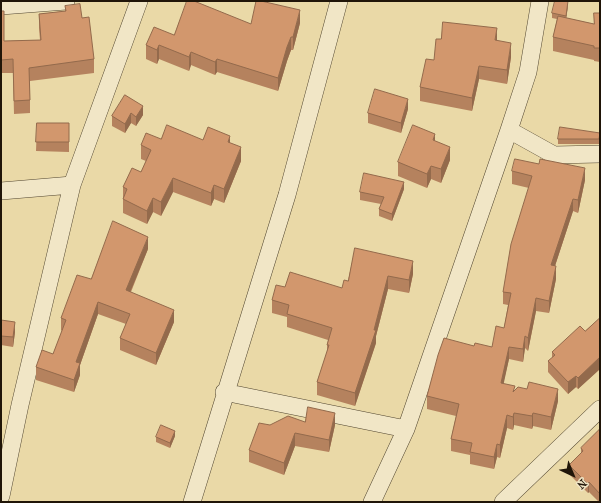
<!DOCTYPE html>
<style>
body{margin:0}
#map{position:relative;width:601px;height:503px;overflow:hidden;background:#ead9a7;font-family:"IM FELL French Canon",serif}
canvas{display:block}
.frame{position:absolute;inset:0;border:2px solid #201508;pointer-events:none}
.north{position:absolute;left:553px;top:455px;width:40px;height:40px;-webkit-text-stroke:3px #f1e6c6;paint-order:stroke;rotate:136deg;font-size:11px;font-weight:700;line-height:16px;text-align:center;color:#201508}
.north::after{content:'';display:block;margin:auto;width:14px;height:18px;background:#201508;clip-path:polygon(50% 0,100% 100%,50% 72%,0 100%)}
</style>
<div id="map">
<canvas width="601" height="503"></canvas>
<div class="frame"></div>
<div class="north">N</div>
</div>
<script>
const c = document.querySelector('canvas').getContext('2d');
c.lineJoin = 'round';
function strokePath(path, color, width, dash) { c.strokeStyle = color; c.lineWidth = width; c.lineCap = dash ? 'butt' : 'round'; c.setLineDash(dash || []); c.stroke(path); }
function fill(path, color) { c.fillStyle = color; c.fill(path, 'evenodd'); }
const minor = new Path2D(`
 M1,6l65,-5
 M509,130l45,25 46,-1
 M1,191l71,-6
 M224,392l182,37
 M1,496l19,-91 52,-220 67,-184
 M192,502l95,-307 52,-194
 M372,502l34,-73 103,-299 19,-58 12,-71
 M503,502l97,-93`);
const wall = new Path2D(`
 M568,5l-2,13 28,6 6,-11v49l-6,-1v-1l-41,-9v-14l4,-18 -5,-1v-5z
 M65,6l17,12 12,41v14l-64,8v32l-16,1 -1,-41h-12v-62l3,30 36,-1 -1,-12v-14l26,-3z
 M300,23l-7,27h-2l-4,11 -9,30 -61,-19 -2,3 -24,-10 -2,6 -30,-12 -2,5 -11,-5v-14l28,-10 77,-11z
 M497,41l14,16 -4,27 -28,-5 -7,32 -52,-10v-14l14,-27z
 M125,95l18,20 -7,11 -5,-3 -6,10 -13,-7v-10z
 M408,109l-7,24 -33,-10v-10z
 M37,123h32v29l-33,-1z
 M600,138l-1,6h-41v-5z
 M161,139l42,1 27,3 11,18 -17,42 -10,-4 -3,7 -38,-14 -12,24 -8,-4 -6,12 -24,-11v-26l18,-15 5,-11 -5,-2v-14z
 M435,141l15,19 -9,23 -10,-4 -4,9 -29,-12v-14z
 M512,171l73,9 -7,33 -5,-2 -18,55 1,13 -7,34 -13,-2 -8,40 -3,-3 -2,14 -14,-3 -6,25 12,7 43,10 -7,29 -18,-4 -1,3 -18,-4 -1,5 -6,-2 -7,30 -3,-1 -3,12 -24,-5v-9l-19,-4v-12l5,-23 -29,-7v-13l47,-50 18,1 12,-19 4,-23 -5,-1v-12l26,-104 -17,-4z
 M404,189l-12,32 -13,-5v-7l2,-5 -21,-4v-8z
 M355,248l58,26 -4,19 -21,-4 -12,47v7l-21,63 -38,-11v-13l10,-30v-7l1,-5 -41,-13v-10l-15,-4v-13l13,-13 57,1 6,-7z
 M148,249l-17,43 43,30 -18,43 -36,-15v-12l6,-14 -28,-10 -18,51v10l-6,17 -38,-12v-13l17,-13 9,-23 -1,-1v-12l30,-39z
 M600,318v51l-22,20 -2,-2 -8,7 -20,-22v-11l4,-3v-6l33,-21z
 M1,320l14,12 -2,15 -12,-2z
 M305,422l30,3 -6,27 -34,-6 -11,29 -35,-13v-12l21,-25z
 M600,429v73h-1l-10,-10 -1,1 -19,-19v-9l12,-12v-5z
 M175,436l-5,12 -14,-6v-5z`);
const shadedWall = new Path2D(`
 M568,1v4l-2,16v-5z
 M300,10v13l-7,27v-13z
 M497,28v14l-2,-2z
 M291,37v13l-4,11 -9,30v-13l9,-31z
 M511,43v14l-4,27v-14z
 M159,45v14l-2,5v-14z
 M191,52v13l-2,6v-14z
 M217,59v13l-2,3v-13z
 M479,66v13l-7,32v-13z
 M408,99v10l-7,24v-10z
 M143,106v9l-7,11v-9z
 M131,113v10l-6,10v-9z
 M435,134v14l-2,-8z
 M230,136v14l-2,-8z
 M241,147v14l-17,42v-14z
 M450,147v13l-9,23v-14z
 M431,166v13l-4,9v-14z
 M585,168v12l-7,33v-13z
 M173,178v14l-12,24v-14z
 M404,182v7l-12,32v-7z
 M214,185v14l-3,7v-13z
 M153,198v14l-6,12v-13z
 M573,199v12l-22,67v-13z
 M148,237v12l-22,53v-12z
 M413,261v13l-4,19v-13z
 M556,266v13l-7,34v-12z
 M388,276v13l-12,47v7l-21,63v-13l19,-63z
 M536,298v13l-8,40v-13z
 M98,302v12l-18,51v10l-6,17v-12l2,-18z
 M174,310v12l-18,43v-12z
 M15,322v10l-2,15v-10z
 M525,336v12l-2,14v-13z
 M509,347v12l-8,37v-13z
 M600,357v12l-22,20v-11z
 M576,376v11l-8,7v-12z
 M558,389v12l-7,29v-13z
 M335,413v12l-6,27v-12z
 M514,413v12l-1,5v-13z
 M533,413v13l-1,3v-13z
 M507,415v13l-7,30v-13z
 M175,431v5l-5,12v-5z
 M295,433v13l-11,29v-12z
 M497,444v13l-3,12v-12z
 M589,482v10l-1,1v-9z`);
const building = new Path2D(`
 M187,1h7l57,23 5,-23h5l39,9 -7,27h-2l-4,10 -9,31 -61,-19 -2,3 -24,-10 -2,5 -30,-12 -2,5 -11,-5 8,-18 20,8z
 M555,1h13l-2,15 -14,-3z
 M80,4l2,14 7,-1 5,42 -65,9 1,32 -16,1 -1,-42 -12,1v-49h3v30l37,-1 -2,-26 27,-3 -1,-5z
 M594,13h6v35h-6v-2l-41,-9 5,-21 36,8z
 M443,22l54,6 -2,12 16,3 -4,27 -28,-4 -7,32 -52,-11 6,-28 8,1 2,-21h5z
 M375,89l33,10 -7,24 -33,-10z
 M125,95l18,11 -7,11 -5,-4 -6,11 -13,-8z
 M37,123h32v19h-33z
 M167,125l36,15 5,-13 22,9 -2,6 13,5 -17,42 -10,-4 -3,8 -38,-15 -12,24 -8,-4 -6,13 -24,-12 4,-10 -4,-2 9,-19 9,4 10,-22 -10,-5 5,-12 15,6z
 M413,125l22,9 -2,6 17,7 -9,22 -10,-3 -4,8 -29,-12z
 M560,127l40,6 -1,6h-41z
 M515,159l24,5 1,-5 45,9 -7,32 -5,-1 -22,66 5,1 -7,35 -13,-3 -8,40 -3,-2 -2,13 -14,-2 -8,36 14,3 -2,6 5,-5 9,2 2,-7 29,7 -7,28 -18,-4 -1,3 -18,-3 -1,4 -6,-2 -7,30 -3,-1 -3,13 -24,-5 2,-9 -21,-4 8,-35 -32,-8 11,-41 6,-17 30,8 1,-3 17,4 4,-21 8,2 7,-35 -8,-1 8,-48 21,-68 -20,-5z
 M364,173l40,9 -12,32 -13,-5 5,-12 -24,-5z
 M113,221l35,16 -22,53 48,20 -18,43 -36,-15 10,-24 -32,-12 -22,60 4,1 -6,17 -38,-13 6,-17 11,4 13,-34 -5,-2 16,-43 14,4z
 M355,248l58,13 -4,19 -21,-4 -14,54h2l-21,63 -38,-11 12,-37h-2l5,-17 -45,-14 2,-9 -17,-5 4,-15 9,2 5,-15 52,16 2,-8 4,1z
 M600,318v39l-22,21 -2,-2 -8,6 -20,-21 7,-6 -3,-3 28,-26 5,5z
 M1,320l14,2 -2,15 -12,-1z
 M308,407l27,6 -6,27 -34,-7 -11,30 -35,-13 10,-27 11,2 18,-9 17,6z
 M161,425l14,6 -5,12 -14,-6z
 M600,429v65l-11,-12 -1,2 -19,-19 14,-14 -2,-3z`);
strokePath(minor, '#524630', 18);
strokePath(minor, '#f1e6c6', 17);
fill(wall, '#b5825e');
fill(shadedWall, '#936a4c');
fill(building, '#d2976d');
strokePath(building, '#936a4c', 1);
</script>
